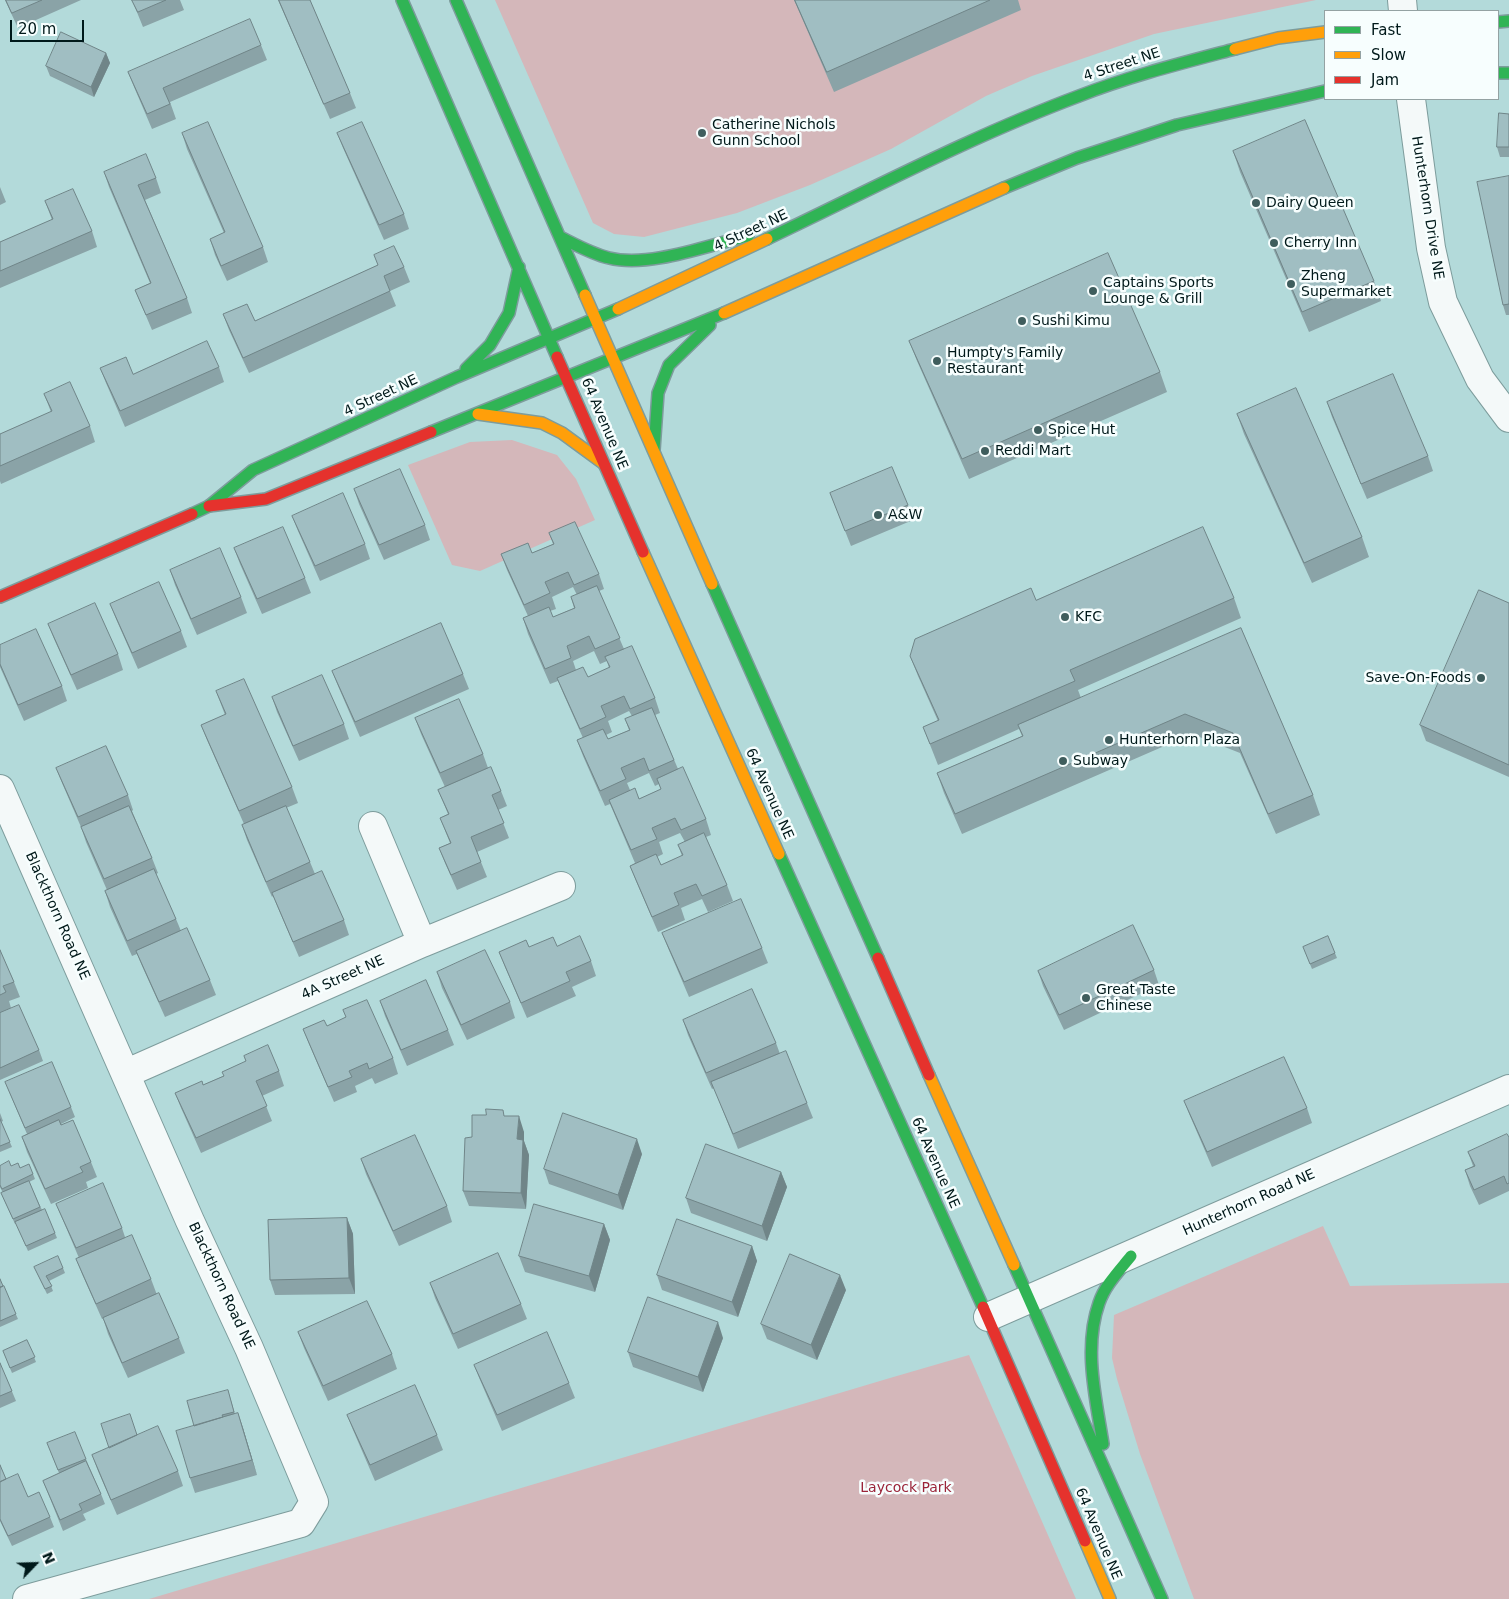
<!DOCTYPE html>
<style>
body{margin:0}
#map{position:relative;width:1509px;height:1599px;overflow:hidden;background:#b3dada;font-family:"DejaVu Sans",sans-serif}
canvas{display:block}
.legend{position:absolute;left:1324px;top:10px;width:175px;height:90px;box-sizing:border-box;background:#f7fefe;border:1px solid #94a2a3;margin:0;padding:6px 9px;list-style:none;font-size:15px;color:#00191a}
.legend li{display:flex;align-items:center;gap:10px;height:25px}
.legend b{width:25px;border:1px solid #94a2a3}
.north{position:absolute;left:10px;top:1539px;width:50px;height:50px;-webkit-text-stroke:4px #f7fefe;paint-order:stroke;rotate:66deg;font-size:14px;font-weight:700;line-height:20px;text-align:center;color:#00191a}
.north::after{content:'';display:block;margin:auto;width:18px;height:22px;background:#00191a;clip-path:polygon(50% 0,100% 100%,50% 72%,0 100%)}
.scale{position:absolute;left:10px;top:20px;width:74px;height:22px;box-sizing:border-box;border:2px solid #00191a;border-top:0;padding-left:6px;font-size:15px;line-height:18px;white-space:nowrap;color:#00191a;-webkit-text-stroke:4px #f7fefe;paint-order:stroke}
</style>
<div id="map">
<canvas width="1509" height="1599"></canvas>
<ul class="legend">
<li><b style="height:6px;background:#30b455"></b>Fast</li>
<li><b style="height:6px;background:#ff9f0a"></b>Slow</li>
<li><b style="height:6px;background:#e5322d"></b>Jam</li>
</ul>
<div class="north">N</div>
<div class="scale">20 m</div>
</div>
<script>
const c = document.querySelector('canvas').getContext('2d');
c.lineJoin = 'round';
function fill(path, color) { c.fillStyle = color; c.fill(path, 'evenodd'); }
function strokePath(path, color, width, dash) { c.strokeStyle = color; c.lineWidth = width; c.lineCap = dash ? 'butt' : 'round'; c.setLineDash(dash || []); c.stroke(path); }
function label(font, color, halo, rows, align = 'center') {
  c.font = font + ' "DejaVu Sans",sans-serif'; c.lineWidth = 5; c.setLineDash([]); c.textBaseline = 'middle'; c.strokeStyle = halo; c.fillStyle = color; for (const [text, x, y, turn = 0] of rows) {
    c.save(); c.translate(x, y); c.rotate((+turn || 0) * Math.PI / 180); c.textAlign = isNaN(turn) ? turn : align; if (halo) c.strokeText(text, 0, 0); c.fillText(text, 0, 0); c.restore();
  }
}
const green = new Path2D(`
 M495,0h821l-162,34 -122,42 -46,20 -95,53 -81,36 -73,28 -93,24 -30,-3 -21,-11z
 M512,440l45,15 19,24 19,41 -115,51 -28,-6 -44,-100 62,-23z
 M1323,1226l27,60 159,-3v316h-315l-54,-145 -23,-75 -5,-21 2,-43z
 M969,1355l107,244h-927l741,-221z`);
const street = new Path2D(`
 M1402,0l1,11
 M1411,99l20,149 12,54 37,77 29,39
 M0,789l190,432 59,127 65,154 -13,21 -274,76
 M373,826l49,117
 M127,1073l295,-130 139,-57
 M988,1317l521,-228`);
const fast = new Path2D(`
 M402,0l155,357
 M456,0l129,295
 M1498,22l11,-1
 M1498,73h11
 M1004,188l73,-30 100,-33 148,-34
 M560,237c16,8 32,17 49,21 41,10 99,-13 139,-22
 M767,239c103,-49 205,-103 312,-143 51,-20 103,-33 156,-47
 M466,369l24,-24 19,-32 10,-46
 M431,432l293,-119
 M654,450l4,-57 11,-28 41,-40
 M192,514l17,-8 44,-36 204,-93 161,-68
 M712,584l166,374
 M779,854l204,453
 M1014,1265l148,334
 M1103,1444c-7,-45 -20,-96 -4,-141 6,-18 20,-32 32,-47`);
const slow = new Path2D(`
 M1235,49l43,-11 47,-6
 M585,295l127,289
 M618,309l149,-70
 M724,313l280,-125
 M478,414l64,9 20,10 41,30
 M643,552l136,302
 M929,1075l85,190
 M1085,1541l25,58`);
const jam = new Path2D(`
 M557,357l86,195
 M209,506l57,-7 165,-67
 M0,597l192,-83
 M878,958l51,117
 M983,1307l102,234`);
const wall = new Path2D(`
 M5,0h76l-63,28z
 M132,0h48l4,10 -41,17z
 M278,0h32l40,93 6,15 -26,11z
 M794,0h224l3,10 -187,82z
 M261,45l6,15 -97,42 6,17 -24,10 -18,-42 -6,-15z
 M106,53l4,10 -16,34 -44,-21 -4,-10z
 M1509,114v43h-9l-3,-10z
 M182,133l81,114 5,15 -41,19 -12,-26 -5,-16 14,-6 -37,-84z
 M337,133l67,81 5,15 -25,11 -41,-92z
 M1233,151l141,130 7,20 -72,31 -69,-160z
 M104,172l52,6 5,15 -16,7 42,98 5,15 -40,17 -17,-40 15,-7 -41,-96z
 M1509,176v139h-3l-3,-10z
 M0,187l6,15 -6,3z
 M45,201l47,30 5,16 -97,41v-46l52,-22z
 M374,255l30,12 6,15 -20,9 6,15 -147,67 -20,-43 -6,-16 32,7 123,-56z
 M909,341l251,31 7,20 -198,87 -52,-118z
 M219,367l5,15 -99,45 -19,-44 -6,-15 33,6z
 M44,394l46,32 5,16 -94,42 -1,-3v-47l51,-22z
 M1327,402l101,54 5,15 -66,28 -35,-82z
 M1237,414l125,123 7,20 -57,26 -68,-149z
 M354,489l71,36 5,15 -46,20 -25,-56z
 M830,493l78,12 5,15 -62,26z
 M292,516l73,28 5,15 -50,22 -22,-50z
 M549,533l50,41 5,15 -5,2 25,58 31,49 5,15 -5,2 23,54 28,50 5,16 -5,2 21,48 6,16 -25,11 -6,-13 -21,9 4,12 -27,12 -22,-51 -6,-15 5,-3 -25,-59 -5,2 -22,-50 -6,-16 6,-2 -20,-45 -5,-12 -8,3 -22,-50 -5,-16 5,-2 -21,-46 -6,-16 31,-1 21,-9zM573,587l4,8 -6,2 3,11 -21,9 -3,-6 6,-2 -4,-12zM594,651l6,13 7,-3 2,7 -21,9 -12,-7 -3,-9zM629,711l3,5 -7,3 4,11 -21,9 -2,-4 6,-3 -4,-11zM649,773l6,13 4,-2 2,5 -22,10 -9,-9 -3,-7zM680,833l5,9 -7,3 4,11 -21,9 -4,-8 6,-3 -4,-12z
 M234,548l71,30 6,15 -49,21 -22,-50z
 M170,570l71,27 6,16 -50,22 -22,-50z
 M1234,598l7,20 -163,72 3,8 160,-70 72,167 7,20 -44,19 -36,-81 -48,-19 -230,100 -18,-41 -7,-20 85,-37 -3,-7 -81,36 -15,-38 15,-6 -20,-45 -8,-20 126,-56z
 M1509,603v174l-83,-36 -6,-16z
 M110,604l71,27 6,16 -49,22 -22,-50z
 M48,624l70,30 5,16 -46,20 -23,-51z
 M0,645l62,41 5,15 -43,20 -24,-54z
 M332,671l131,3 6,15 -109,48 -22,-51z
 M216,691l76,96 6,16 -12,5 24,54 5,12 29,46 5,15 -50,22 -21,-49 -5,-12 -1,1 -25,-57 -5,-15 2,-1 -37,-84 -6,-15 24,-10z
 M272,697l72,27 5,15 -50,22 -22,-49z
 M415,718l68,36 5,14 13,23 6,15 -9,4 11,28 -32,14 10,25 -30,13 -12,-27 -6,-15 11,-5 -10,-25 8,-4 -10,-24 7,-3 -24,-53z
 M56,768l72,27 5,15 -1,1 20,47 6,15 -2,1 20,45 5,12 29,49 6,15 -51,22 -23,-51 -5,-12 -5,2 -22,-49 -5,-16 2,-1 -21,-48 -5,-15 -19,-44z
 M662,933l100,15 6,15 -79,34 -21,-49z
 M1328,936l9,22 -25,11 -9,-22z
 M557,946l34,15 5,15 -24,11 4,9 -49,22 -22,-51 -6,-15 30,-5z
 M0,950l14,32 6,15 -11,4 2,7 -11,5z
 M1154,970l5,15 -95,45 -21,-44 -5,-15z
 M437,972l73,30 5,16 -48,22 -25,-52z
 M380,1001l68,29 6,15 -47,21 -22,-50z
 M343,1010l50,48 5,16 -23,10 -3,-6 -17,8 2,6 -23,10 -25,-58 -6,-15 24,-3 19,-9z
 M0,1013l39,37 4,11 -43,19z
 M683,1020l93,23 4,11 27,49 6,15 -75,31 -24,-61 -2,1 -24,-54z
 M244,1056l35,15 5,15 -22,10 10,25 -71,32 -20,-45 -6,-15 28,-8 20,-9 23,-14z
 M5,1082l66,25 4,10 -14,7 30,38 6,15 -11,5 2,6 -37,16 -24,-52 -5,-15 5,-3z
 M1184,1101l123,7 5,15 -100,44 -22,-51z
 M0,1113l3,8 -2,1 11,25 -12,5z
 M505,1116l19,16v9l5,14 -3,54 -57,-3 -6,-15 9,-54z
 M1509,1137v54l-30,14 -9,-19 -5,-16 8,-4 -5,-14z
 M642,1154l-19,56 -74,-26 -5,-15z
 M361,1159l86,47 5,16 -53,24 -33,-72z
 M0,1166h11l9,2 13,6 2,5 -6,3 13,28 13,23 2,5 -29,13 -12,-27h-1l-14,-31h2l-3,-6z
 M781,1172l6,15 -20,54 -76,-28 -5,-15z
 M56,1204l66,24 3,9 26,42 6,16 -55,24 -20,-45 -6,-15 3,-1z
 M347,1218l6,16 2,60 -80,1 -5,-15z
 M604,1224l6,16 -15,52 -70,-20 -6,-16z
 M752,1246l5,15 -19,56 -76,-27 -5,-15z
 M34,1267l29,1 2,5 -16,8 4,10 -6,3z
 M0,1279l18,40 -18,8z
 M430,1283l91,21 6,15 -69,30 -23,-51z
 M846,1290l-29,70 -50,-21 -6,-15z
 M103,1318l76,20 6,15 -57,25 -20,-44z
 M298,1332l94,22 5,15 -69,32 -24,-53z
 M723,1338l-20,54 -70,-25 -5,-15z
 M27,1340l9,22 -24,11 -9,-22z
 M0,1363l16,38 -16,7z
 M474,1365l95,18 6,15 -73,33 -22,-51z
 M228,1390l7,24 3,-1 5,15 14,47 -62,18 -5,-15 4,-52z
 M347,1415l90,20 6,15 -68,31 -22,-51z
 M138,1435l40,36 5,15 -66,29 -19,-44 -6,-16z
 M47,1443l39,16 2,5 13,30 4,10 -22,10 3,6 -23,11 -20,-50 16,-8z
 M0,1465l6,14 44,38 4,10 -42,19 -12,-25z`);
const shadedWall = new Path2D(`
 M106,53l4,10 -16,34 -3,-10z
 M519,1116l5,16v9l5,14 -3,54 -5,-16 -4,-54z
 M637,1139l5,15 -19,56 -5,-15z
 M781,1172l6,15 -20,54 -5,-15z
 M347,1218l6,16 2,60 -6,-16z
 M604,1224l6,16 -15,52 -6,-16z
 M752,1246l5,15 -19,56 -6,-15z
 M840,1275l6,15 -29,70 -6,-15z
 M718,1322l5,16 -20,54 -5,-15z
 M238,1413l5,15 14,47 -5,-15z`);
const building = new Path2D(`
 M6,0h36l-30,13z
 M132,0h34l-28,12z
 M279,0h31l40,93 -26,11z
 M795,0h195l-163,72z
 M250,19l11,26 -98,43 7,16 -23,10 -19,-42z
 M61,32l45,21 -15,34 -45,-21z
 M1499,113l10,1v33h-12z
 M1305,120l69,161 -72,31 -69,-161z
 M208,122l55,125 -42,19 -11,-27 15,-7 -43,-99z
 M362,122l42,92 -25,11 -42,-92z
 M146,154l10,24 -18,7 49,113 -41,17 -11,-25 16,-7 -47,-111z
 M1509,176v128l-6,1 -26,-123z
 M73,189l19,42 -92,40v-29l53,-23 -8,-18z
 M394,246l10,21 -20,9 6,15 -147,67 -20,-44 24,-10 8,17 123,-56 -4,-10z
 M1108,253l52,119 -198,87 -53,-118z
 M207,341l12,26 -99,44 -20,-43 26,-11 7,17z
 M1393,374l35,82 -67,28 -34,-82z
 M70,382l20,44 -90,40v-32l52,-23 -8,-17z
 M1296,388l66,149 -58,26 -67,-149z
 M892,467l16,38 -63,26 -15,-38z
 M400,469l25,56 -46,20 -25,-56z
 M343,493l22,51 -50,22 -23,-50z
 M575,522l24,52 -25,11 -6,-13 -23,10 5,11 -26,12 -23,-51 27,-11 4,10 22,-9 -5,-11z
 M283,527l22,51 -48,21 -23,-51z
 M1203,527l31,71 -164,72 5,11 -145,63 -7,-17 16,-7 -29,-64 5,-17 116,-51 5,12z
 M220,548l21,49 -50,22 -21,-49z
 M159,582l22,49 -49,22 -22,-49z
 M597,586l23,52 -25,11 -6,-13 -22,10 4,12 -26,11 -22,-51 26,-11 4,10 22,-9 -4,-11z
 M1479,590l30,13v162l-89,-40z
 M95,603l23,51 -47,21 -23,-51z
 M441,623l22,51 -108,48 -23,-51z
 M1241,628l72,167 -45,19 -35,-81 -48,-19 -230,100 -18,-41 86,-37 -5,-11z
 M36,629l26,57 -44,19 -18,-41v-19z
 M632,646l23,52 -25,11 -6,-13 -23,10 5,11 -26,12 -23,-51 26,-11 5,10 22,-10 -5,-10z
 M322,675l22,49 -51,22 -21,-49z
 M244,679l48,108 -53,24 -38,-86 25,-11 -10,-23z
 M459,699l24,55 -43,19 -25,-55z
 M652,708l22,52 -25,11 -5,-13 -23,10 5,11 -26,12 -23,-51 26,-11 5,10 22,-9 -5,-11z
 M106,746l22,49 -50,22 -22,-49z
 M491,767l10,24 -9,4 12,28 -33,14 10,25 -30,13 -12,-27 12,-5 -11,-25 9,-4 -11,-24z
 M683,767l23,52 -25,11 -6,-12 -23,10 5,11 -26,11 -22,-50 26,-12 4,11 22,-10 -4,-10z
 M129,806l23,52 -48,21 -23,-52z
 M286,806l24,56 -44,20 -24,-57z
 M704,833l23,52 -25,11 -6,-12 -22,9 5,12 -27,12 -22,-51 26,-12 5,11 22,-10 -5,-10z
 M154,869l22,50 -49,22 -22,-50z
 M322,871l22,49 -51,22 -21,-49z
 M741,899l21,49 -78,34 -22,-49z
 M1133,925l21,45 -95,45 -21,-44z
 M187,928l23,52 -51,22 -23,-51z
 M580,936l11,25 -25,11 4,9 -49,22 -22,-51 27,-12 3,7 24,-10 4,9z
 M1328,936l7,17 -25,11 -7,-17z
 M0,950l14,32 -11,4 3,6 -6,3z
 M485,950l25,52 -49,23 -24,-53z
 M426,980l22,50 -47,20 -21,-49z
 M752,989l24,54 -70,30 -23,-53z
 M367,1000l26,58 -24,11 -2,-6 -18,8 3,6 -24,10 -25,-58 21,-9 3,6 19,-9 -3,-7z
 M19,1005l20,45 -39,18v-55z
 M268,1045l11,26 -23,10 11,25 -71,32 -21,-45 27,-12 1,4 21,-9 -2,-4 24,-11 -2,-5z
 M786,1051l21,52 -74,31 -22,-52z
 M1284,1057l23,51 -100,44 -23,-51z
 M52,1062l19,45 -46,21 -20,-46z
 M486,1109l17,1 1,6h15l-2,23 6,1 -2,53 -58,-2 2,-53 7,-1v-22h14z
 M563,1113l74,26 -19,56 -74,-26z
 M0,1119l10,23 -10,4z
 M59,1120l2,5 12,-5 18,42 -11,5 3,5 -38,17 -23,-52z
 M1507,1134l2,3v46l-2,1 -3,-8 -30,14 -9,-20 10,-4 -7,-14z
 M415,1135l32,71 -54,25 -32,-72z
 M706,1144l75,28 -19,54 -76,-28z
 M9,1161l2,5 7,-3 2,5 9,-4 4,10 -31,15 -2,-4v-19z
 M29,1181l11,26 -27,12 -12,-26z
 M103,1183l19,45 -46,20 -20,-44z
 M534,1204l70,20 -15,52 -70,-20z
 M45,1209l10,24 -29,13 -11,-24z
 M347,1218l2,60 -79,2 -2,-60z
 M677,1219l75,27 -20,56 -75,-27z
 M132,1235l19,44 -55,25 -20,-45z
 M498,1253l23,51 -68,30 -23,-51z
 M790,1254l50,21 -29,70 -50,-21z
 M58,1256l5,12 -17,8 6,10 -7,3 -11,-22z
 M0,1279l3,7 -3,1z
 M4,1286l12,28 -16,7v-33z
 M159,1293l20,45 -57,25 -19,-45z
 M648,1297l70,25 -20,55 -70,-25z
 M367,1301l25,53 -69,32 -25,-54z
 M547,1332l22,51 -72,32 -23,-50z
 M27,1340l8,17 -25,11 -7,-17z
 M0,1363l12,28 -12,5z
 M415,1385l22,50 -67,30 -23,-50z
 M228,1390l6,22 -12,3 1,2 -29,9 -7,-25z
 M238,1413l14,47 -62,18 -14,-47z
 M130,1414l7,21 -28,13 -8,-24z
 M158,1426l20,45 -67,29 -19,-45z
 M75,1432l11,27 -28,11 -11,-27z
 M86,1461l15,33 -22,10 3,6 -22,10 -17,-39z
 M0,1465l6,14 -6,3z
 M18,1474l10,23 11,-5 11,25 -42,19 -8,-17v-37z`);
const markers = [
 [702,133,5,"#3f5d5d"],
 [1256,203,5,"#3f5d5d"],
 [1274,243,5,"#3f5d5d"],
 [1291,284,5,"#3f5d5d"],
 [1093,291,5,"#3f5d5d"],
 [1022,321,5,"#3f5d5d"],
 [937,361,5,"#3f5d5d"],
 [1038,430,5,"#3f5d5d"],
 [985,451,5,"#3f5d5d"],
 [878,515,5,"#3f5d5d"],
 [1065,617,5,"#3f5d5d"],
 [1481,678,5,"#3f5d5d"],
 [1109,740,5,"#3f5d5d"],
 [1063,761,5,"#3f5d5d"],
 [1086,998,5,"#3f5d5d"]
];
const streetNames = [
 ["4 Street NE",1122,65,-18],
 ["Hunterhorn Drive NE",1427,208,81],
 ["4 Street NE",751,231,-25],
 ["4 Street NE",381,396,-25],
 ["64 Avenue NE",604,424,67],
 ["64 Avenue NE",769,794,66],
 ["Blackthorn Road NE",57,916,66],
 ["4A Street NE",343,978,-24],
 ["64 Avenue NE",935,1163,66],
 ["Hunterhorn Road NE",1249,1203,-24],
 ["Blackthorn Road NE",221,1286,65],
 ["64 Avenue NE",1098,1534,67]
];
const poiNames = [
 ["Catherine Nichols",712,125],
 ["Gunn School",712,141],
 ["Dairy Queen",1266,203],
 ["Cherry Inn",1284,243],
 ["Zheng",1301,276],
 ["Supermarket",1301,292],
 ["Captains Sports",1103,283],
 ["Lounge & Grill",1103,299],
 ["Sushi Kimu",1032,321],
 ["Humpty's Family",947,353],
 ["Restaurant",947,369],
 ["Spice Hut",1048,430],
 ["Reddi Mart",995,451],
 ["A&W",888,515],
 ["KFC",1075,617],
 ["Save-On-Foods",1471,678,"right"],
 ["Hunterhorn Plaza",1119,740],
 ["Subway",1073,761],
 ["Great Taste",1096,990],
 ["Chinese",1096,1006]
];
const parkNames = [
 ["Laycock Park",906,1488]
];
fill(green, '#d4b7ba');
strokePath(street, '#7d9c9c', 30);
strokePath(fast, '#7d9c9c', 14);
strokePath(slow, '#7d9c9c', 14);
strokePath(jam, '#7d9c9c', 14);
strokePath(street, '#f4f9f9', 28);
strokePath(fast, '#30b455', 11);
strokePath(slow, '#ff9f0a', 11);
strokePath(jam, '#e5322d', 11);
fill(wall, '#8aa3a7');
fill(shadedWall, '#708588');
fill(building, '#a0bec2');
strokePath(building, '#708588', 1);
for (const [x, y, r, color] of markers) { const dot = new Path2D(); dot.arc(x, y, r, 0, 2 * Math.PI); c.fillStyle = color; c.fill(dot); strokePath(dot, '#f7fefe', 2); }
label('14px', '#00191a', '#f7fefe', streetNames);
label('14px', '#00191a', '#f7fefe', poiNames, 'left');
label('14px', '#9b2439', '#f7fefe', parkNames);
</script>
